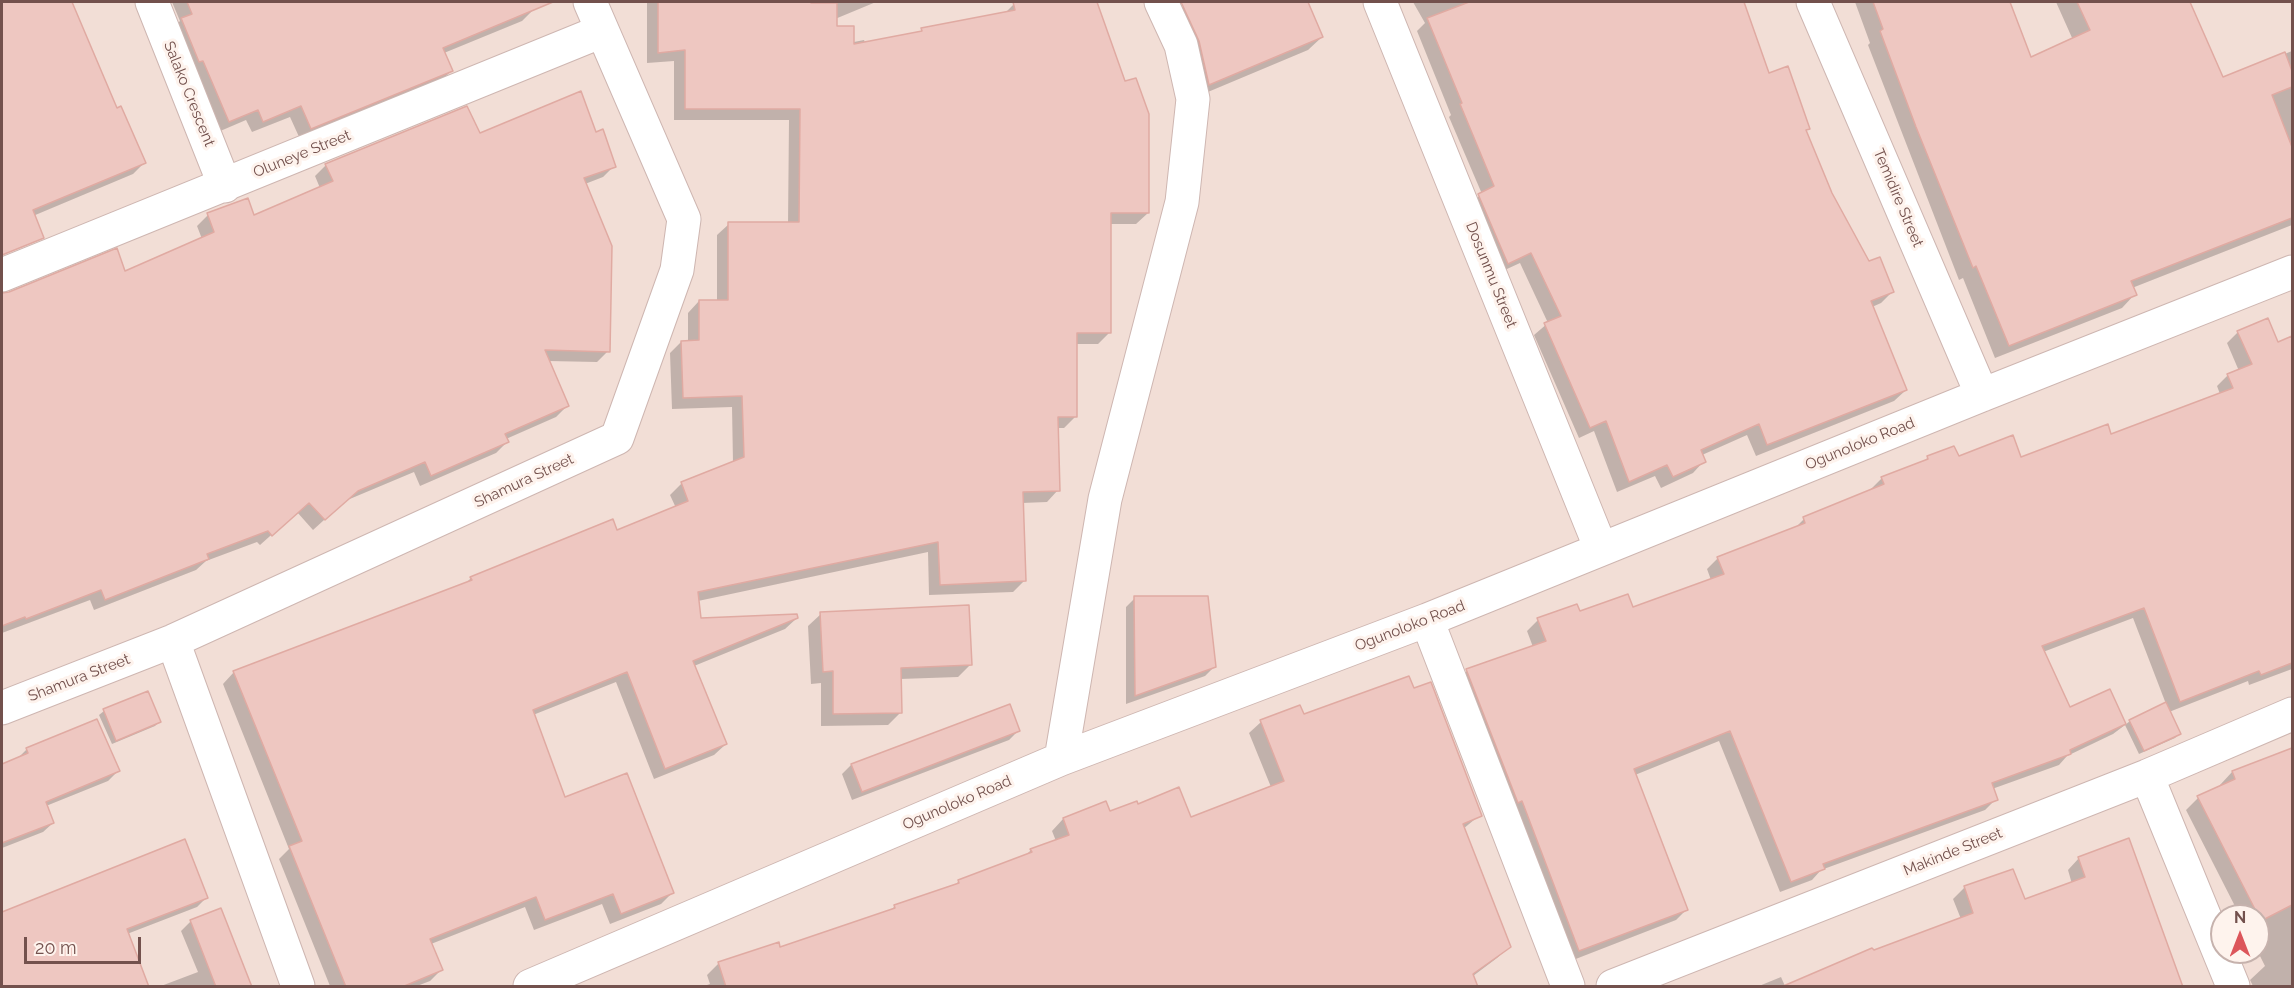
<!DOCTYPE html>
<style>
body{margin:0}
#map{position:relative;width:2294px;height:988px;overflow:hidden;background:#fbeee7;font-family:Raleway,sans-serif}
canvas{display:block}
.frame{position:absolute;inset:0;border:3px solid #73514d;pointer-events:none}
.north{position:absolute;left:2210px;top:904px;width:60px;height:60px;box-sizing:border-box;background:#fef3ed;border:2px solid #c6b2ad;border-radius:50%;rotate:0deg;font-size:16px;font-weight:700;line-height:24px;text-align:center;color:#73514d}
.north::after{content:'';display:block;margin:auto;width:21px;height:27px;background:#dc555a;clip-path:polygon(50% 0,100% 100%,50% 72%,0 100%)}
.scale{position:absolute;left:24px;top:937px;width:117px;height:27px;box-sizing:border-box;border:3px solid #73514d;border-top:0;padding-left:8px;font-size:18px;line-height:21px;white-space:nowrap;color:#73514d;-webkit-text-stroke:4px #fef3ed;paint-order:stroke}
</style>
<div id="map">
<canvas width="2294" height="988"></canvas>
<div class="frame"></div>
<div class="north">N</div>
<div class="scale">20 m</div>
</div>
<script>
const c = document.querySelector('canvas').getContext('2d');
c.lineJoin = 'round';
function fill(path, color) { c.fillStyle = color; c.fill(path, 'evenodd'); }
function strokePath(path, color, width, dash) { c.strokeStyle = color; c.lineWidth = width; c.lineCap = dash ? 'butt' : 'round'; c.setLineDash(dash || []); c.stroke(path); }
function label(font, color, halo, rows, align = 'center') {
  c.font = font + ' Raleway,sans-serif'; c.lineWidth = 6; c.setLineDash([]); c.textBaseline = 'middle'; c.strokeStyle = halo; c.fillStyle = color; for (const [text, x, y, turn = 0] of rows) {
    c.save(); c.translate(x, y); c.rotate((+turn || 0) * Math.PI / 180); c.textAlign = isNaN(turn) ? turn : align; if (halo) c.strokeText(text, 0, 0); c.fillText(text, 0, 0); c.restore();
  }
}
const residential = new Path2D(`
 M2,2h2290v984h-2290zM2222,916h36v36h-36z`);
const shadow = new Path2D(`
 M2,2h69l45,108 28,53 -11,11 -131,55z
 M172,2h358l3,8 -11,11 -78,32 7,18 -11,11 -140,57 -10,-22 -38,15 -6,-12 -28,12 -48,-101 10,-10z
 M647,2h229l-106,44 4,12 90,-18 4,10 137,-37 9,-9 13,-2h68l29,81 24,130 -12,11h-27v109l-11,11h-23v73l-11,11h-8l2,62 -11,12 -25,1 2,78 -11,11 -84,3 -1,-43 -230,49 2,19 97,-2 -12,11 -91,37 32,78 -12,11 -60,24 -38,-97 -83,33 32,84 108,93 -12,12 -51,20 -8,-20 -68,26 -9,-23 -94,37 10,26 -11,11 -13,5h-87l-51,-127 10,-10 -66,-165 11,-12 231,-88 6,-6 146,-46 59,-24 -6,-13 12,-12 51,-20 -1,-56 -60,2 -2,-56 11,-11h7v-29l11,-12h18v-66l12,-11h59l1,-104h-115v-59l-27,2z
 M1194,2h113l15,35 -14,13 -112,47 -26,-78 14,-13z
 M1413,2h329l26,73 41,53 -4,4 25,62 39,68 23,30 -11,11 -9,4 34,83 -12,11 -138,55 -9,-21 -45,20 2,6 -11,12 -32,15 -6,-12 -38,16 -23,-61 -15,7 -45,-103 14,-12 -28,-60 -24,11 -29,-68 15,-12 -33,-77 2,-2 -34,-84 8,-8z
 M1855,2h158l-4,1 21,56 43,-19 -17,-38h132l34,77 70,-28v174l-160,63 3,6 -13,14 -127,50 -32,-80 -4,2 -91,-235 2,-2z
 M479,134h116l19,32 -11,11 -18,7 23,167 -11,11 -49,-1 19,45 -11,11 -50,22 1,3 -11,11 -76,33 -6,-14 -69,29 -32,29 -16,-18 -37,33 -3,-3 -51,19 -10,9 -102,40 -4,-10 -88,33v-316l31,-14 91,-30 78,-34 -5,-13 11,-11 45,2 67,-29 -5,-12 11,-11z
 M2238,332l39,12 15,-6v331l-43,16 -1,-4 -79,31 10,22 -4,4 -36,16 -14,-29 5,-4 36,-17 -33,-86 -90,34 27,57 39,-18 16,34 -12,9 -46,22 -8,9 -67,24 4,10 -11,11 -164,60 -9,10 -32,12 -61,-151 -84,34 52,134 -11,11 -108,42 -112,-280 11,-11 66,-24 -6,-16 11,-11 41,-7 53,-4 79,-29 -4,-11 11,-11 76,-29 10,-10 67,-28v-2l11,-11 41,-15 5,-6 92,2 90,-23 110,-42 -3,-8 11,-11 11,-4 -12,-28z
 M1135,598l79,69 -9,9 -79,28v-97z
 M821,614l150,50 -13,13 -58,2v34l-12,12 -67,1v-43l-10,1 -3,-58z
 M147,693l12,29 -4,4 -43,18 -13,-29 5,-4z
 M1303,716l177,99 -17,14 46,118 -12,11 -24,18 3,10h-772l6,-2 -3,-9 11,-11 60,-20 2,5 109,-37 6,-6 58,-19 6,-6 66,-25 6,-6 25,-9 -4,-10 11,-12 42,-16 4,10 28,-7 53,12 81,-31 -22,-54 12,-11z
 M1018,731l-9,9 -157,60 -10,-26 9,-9z
 M27,749l91,22 -10,10 -62,25 7,17 -10,9 -41,16v-83l15,-6z
 M2292,750v236h-39l-3,-6 15,-14 -7,-14v-36h-18l-54,-106 12,-12 23,-11 -1,-2 12,-13z
 M184,841l22,57 -9,9 -70,27 21,52h-146v-73z
 M2079,858l102,128h-422l22,-9 4,9 176,-67 -8,-20 11,-11 48,-17 12,30 48,-17 -4,-14z
 M191,921l60,65h-90l37,-14 -17,-41z`);
const building = new Path2D(`
 M2,2h70l45,106 4,-2 25,57 -113,47 11,28 -42,17z
 M187,2h366l-110,46 10,23 -142,58 -10,-23 -38,16 -5,-12 -29,12 -26,-61 -4,1 -18,-44 11,-4z
 M658,2h153v1h26v23h17v18l68,-13 -1,-3 94,-18 -2,-8h84l28,79 11,-3 13,36v99h-38v120h-34v84h-19l2,74 -37,1 3,89 -86,4 -2,-43 -240,50 3,26 96,-4 1,4 -105,43 34,83 -62,25 -38,-97 -94,38 32,87 62,-24 47,120 -53,21 -8,-20 -68,26 -9,-23 -106,42 13,31 -41,17h-56l-57,-141 13,-5 -69,-170 239,-91 -2,-3 143,-58 4,11 71,-29 -7,-19 63,-25 -2,-61 -59,2 -2,-57 18,-1v-40h29v-78h71l1,-113h-115v-59l-27,3z
 M1181,2h127l15,35 -114,48 -10,-44z
 M1469,2h275l25,71 19,-7 22,63 -4,1 26,63 37,68 11,-4 14,35 -23,9 36,89 -140,55 -8,-21 -58,26 5,12 -33,15 -6,-12 -38,17 -23,-61 -16,7 -46,-105 17,-7 -30,-63 -23,11 -30,-70 16,-8 -34,-82 2,-1 -35,-85z
 M1873,2h137l21,55 59,-27 -13,-28h113l33,75 62,-25 7,19v16l-20,8 20,52v71l-161,63 6,14 -128,51 -33,-80 -3,2 -57,-141 -36,-96 3,-2z
 M581,91l15,41 7,-3 13,38 -32,11 28,68 -2,106 -65,-2 24,56 -64,28 4,8 -78,34 -6,-14 -67,29 -33,29 -16,-17 -37,33 -4,-5 -61,23 2,5 -104,41 -4,-10 -75,29 -1,-2 -23,9v-333l7,-1 108,-44 8,23 89,-39 -7,-19 41,-15 6,17 79,-34 -8,-17 142,-58 13,27z
 M2268,318l10,24 14,-6v327l-31,12 -2,-4 -79,31 -36,-94 -102,38 28,61 40,-18 16,35 -56,26 1,4 -79,29 6,17 -175,64 2,5 -34,13 -61,-151 -96,38 54,141 -109,41 -57,-150 -4,2 -52,-134 80,-28 -9,-23 40,-14 3,7 48,-17 5,13 91,-33 -7,-17 88,-34 -2,-6 81,-33 -3,-7 47,-18 -1,-3 27,-10 5,10 54,-21 8,22 87,-33 3,10 122,-46 -6,-14 25,-10 -15,-33z
 M1134,596h74l8,71 -81,29z
 M969,605l3,60 -71,3 1,45 -69,1v-43l-10,1 -3,-60z
 M1409,676l5,12 17,-6 51,134 -19,8 48,123 -38,27 5,13h-752l-8,-25 61,-20 1,5 115,-39 -1,-3 65,-22 -1,-3 74,-28 -2,-3 39,-14 -6,-17 43,-17 4,10 27,-10 1,3 41,-17 12,30 93,-36 -24,-61 40,-15 4,9z
 M148,691l13,31 -45,19 -13,-32z
 M2166,702l15,32 -37,17 -15,-31z
 M1010,704l10,27 -158,61 -11,-28z
 M97,719l23,52 -74,31 8,21 -52,20v-79l26,-11 -2,-5z
 M2292,748v157l-31,16 -64,-125 38,-17 -3,-8z
 M2129,838l54,149h-402l91,-39 2,2 99,-37 -9,-27 49,-17 12,30 60,-22 -7,-20z
 M185,839l23,59 -81,31 22,58h-147v-75z
 M221,908l31,79h-36l-26,-67z`);
const minor = new Path2D(`
 M152,2l73,184
 M1380,2l221,547
 M1813,2l169,393
 M2,275l600,-244
 M1427,620l141,366
 M173,641l125,345
 M2,708l171,-67 444,-203 60,-168 7,-51 -94,-217
 M1061,759l44,-260 77,-297 11,-103 -12,-54 -20,-43
 M2147,776l86,210
 M530,986l531,-227 366,-139 555,-225 310,-123
 M1613,986l534,-210 145,-62`);
const streetNames = [
 ["Salako Crescent",189,94,68],
 ["Oluneye Street",302,154,-22],
 ["Temidire Street",1898,198,67],
 ["Dosunmu Street",1491,275,68],
 ["Ogunoloko Road",1860,444,-22],
 ["Shamura Street",524,481,-25],
 ["Ogunoloko Road",1410,626,-21],
 ["Shamura Street",79,678,-21],
 ["Ogunoloko Road",957,803,-23],
 ["Makinde Street",1953,852,-22]
];
fill(residential, '#f2ded6');
fill(shadow, '#0003');
fill(building, '#eec7c1');
strokePath(building, '#e0aaa2', 1.5);
strokePath(minor, '#ceb6b1', 35);
strokePath(minor, '#fff', 33);
label('15px', '#73514d', '#fef3ed', streetNames);
</script>
